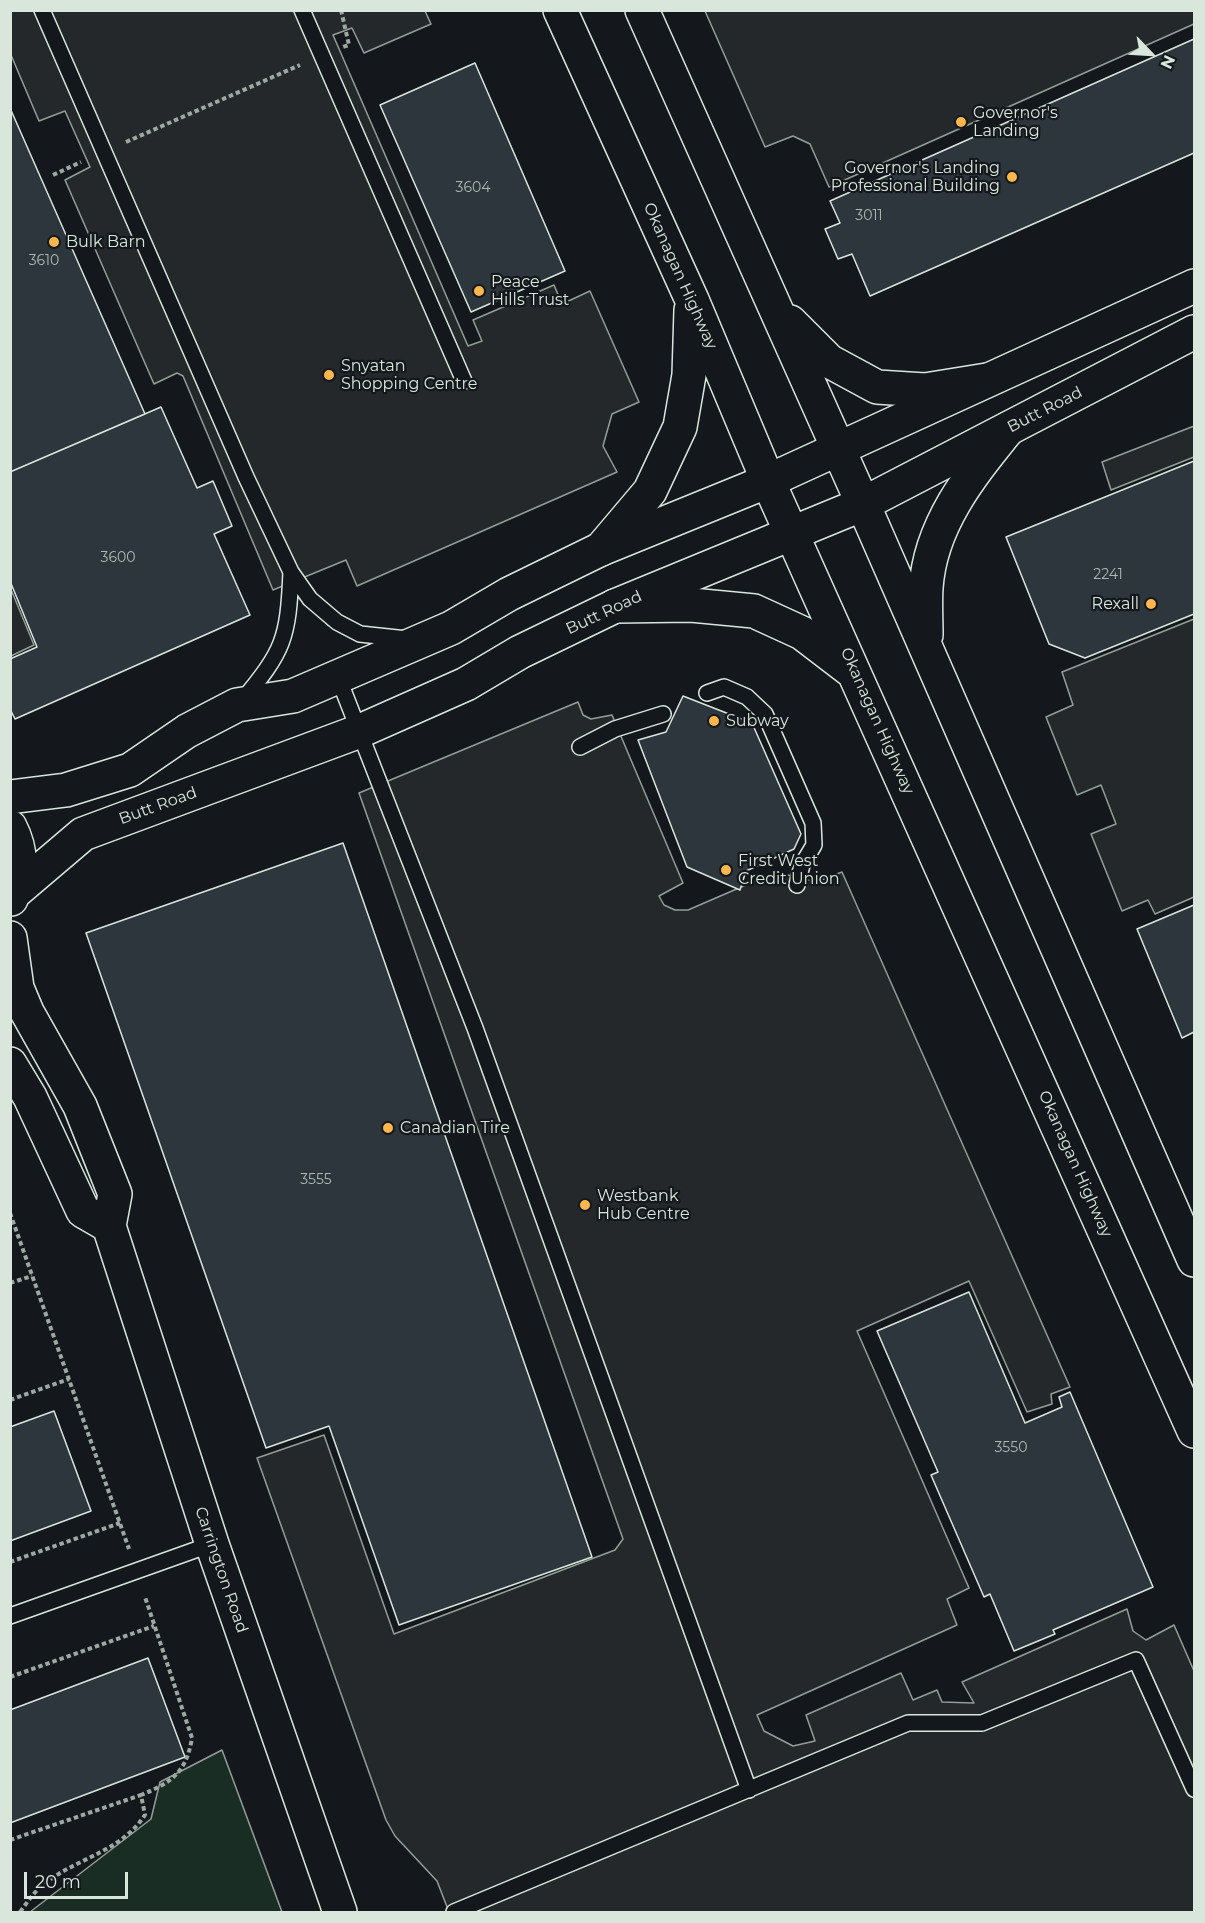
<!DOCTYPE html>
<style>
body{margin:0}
#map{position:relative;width:1205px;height:1923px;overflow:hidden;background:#14181c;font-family:Montserrat,sans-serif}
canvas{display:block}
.frame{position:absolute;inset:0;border:12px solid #d8e6dc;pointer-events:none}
.north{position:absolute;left:1121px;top:24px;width:60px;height:60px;-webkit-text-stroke:4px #14181c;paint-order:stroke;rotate:115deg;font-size:16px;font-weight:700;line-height:24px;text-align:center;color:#d8e6dc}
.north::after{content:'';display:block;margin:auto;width:21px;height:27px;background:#d8e6dc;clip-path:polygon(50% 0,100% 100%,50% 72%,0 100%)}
.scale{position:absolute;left:24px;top:1872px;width:104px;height:27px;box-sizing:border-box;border:3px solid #d8e6dc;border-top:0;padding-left:8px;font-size:18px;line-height:21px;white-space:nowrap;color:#d8e6dc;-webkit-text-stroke:4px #14181c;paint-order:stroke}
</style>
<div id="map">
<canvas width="1205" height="1923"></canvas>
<div class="frame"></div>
<div class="north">N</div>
<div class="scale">20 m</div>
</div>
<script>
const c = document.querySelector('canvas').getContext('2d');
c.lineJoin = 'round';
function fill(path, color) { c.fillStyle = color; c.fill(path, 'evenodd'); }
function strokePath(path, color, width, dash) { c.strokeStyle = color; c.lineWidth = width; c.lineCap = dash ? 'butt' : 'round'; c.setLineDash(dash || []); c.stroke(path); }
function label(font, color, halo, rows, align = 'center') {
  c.font = font + ' Montserrat,sans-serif'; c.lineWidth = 4.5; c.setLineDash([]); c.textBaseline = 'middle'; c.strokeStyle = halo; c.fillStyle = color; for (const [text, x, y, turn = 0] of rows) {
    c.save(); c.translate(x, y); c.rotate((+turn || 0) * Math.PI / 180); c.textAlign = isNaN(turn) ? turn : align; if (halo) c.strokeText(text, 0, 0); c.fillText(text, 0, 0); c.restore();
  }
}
const green = new Path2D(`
 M222,1750l60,162h-252l121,-93 9,-37z`);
const parking = new Path2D(`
 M1194,10v14l-365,163 -19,-43 -17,-8 -28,11 -60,-136z
 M10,11h415l6,13 -67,29 -12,-25 -19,7 135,311 14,-5 -9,-21 81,-35 8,19 28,-13 49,111 -27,12 -9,32 14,26 -260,114 -11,-26 -73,30 -90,-214 -6,-3 -23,11 -89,-204 25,-13 -25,-56 -26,10 -28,-66z
 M1194,426v31l-83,33 -9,-28z
 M10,587l24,58 -23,11h-1z
 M1194,619v278l-39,17 -7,-14 -26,11 -31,-77 25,-10 -15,-39 -24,10 -31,-78 27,-12 -11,-33z
 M578,702l5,13 8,4 21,-4 71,168 -24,13 5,9 11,5h13l88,-38 40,10 26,-10 228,515 -19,7 1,10 -25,8 -58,-131 -112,50 112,257 -22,11 10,26 -200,90 7,16 29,15 22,-5 -9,-26 95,-42 12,27 24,-10 5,12 32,1 -12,-21 165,-73 6,22 13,9 28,-15 20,46v241h-745l-12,-31 -42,-45 -9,-16 -129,-362 67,-23 70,199 221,-84 8,-11 -264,-746z`);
const building = new Path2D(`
 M1194,39v114l-324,143 -18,-42 -14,5 -13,-30 15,-6 -10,-22z
 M475,63l90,208 -94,41 -91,-207z
 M10,108l135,306 -135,58z
 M161,407l36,81 16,-7 19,45 -18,8 36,81 -235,104 -5,-10v-50l27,-12 -27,-66v-109z
 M1194,461v153l-109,44 -36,-14 -43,-107z
 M683,696l69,27 49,111 -7,15 -48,22 -6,19 -53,-23 -49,-127 28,-8z
 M343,843l249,714 -193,68 -70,-199 -63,22 -180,-515z
 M1194,905v127l-12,6 -45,-109z
 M969,1292l56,131 37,-16 -3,-10 11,-5 83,195 -100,43 2,4 -41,17 -24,-57 -6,3 -53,-122 7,-3 -61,-141z
 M54,1411l37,100 -81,30v-114z
 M148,1658l37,99 -175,66v-113z`);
const path = new Path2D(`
 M341,10l8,35 -6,2
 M126,142l174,-77
 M53,175l28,-13
 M10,1213l119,336
 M10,1283l22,-7
 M10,1400l59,-21
 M10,1562l110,-39
 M10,1677l144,-51
 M10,1840l131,-45
 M20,1912c9,-12 16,-23 28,-31 33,-24 73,-30 97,-66l-4,-20c31,-13 45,-22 51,-57l-47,-141`);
const lane = new Path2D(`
 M42,10l204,467 45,95 19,27 27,23 23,12 47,5
 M302,10l162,371
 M338,677l137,351 274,762
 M707,693l17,-6 23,10 18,17 48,109 1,22 -12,20 -5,20
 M241,702c43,-52 47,-62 50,-130
 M580,747l35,-18 48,-15
 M10,1616l202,-72
 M454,1912l454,-189h74l154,-63 58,129`);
const secondary = new Path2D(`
 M10,797l56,-7 64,-20 57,-39 50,-26 56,-9 158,-68 58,-34 92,-45 167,-68 426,-195
 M10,827c12,23 13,49 1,72
 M16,891l67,-57 277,-103 106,-47 54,-32 95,-46 248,-102 331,-172
 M10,938l7,50 10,24 53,94 35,88 -6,32 103,318 128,368
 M10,1064l20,33 53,114 26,15`);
const highway = new Path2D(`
 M560,10l132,290 76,181 426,950
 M642,10l221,494 331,756
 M790,322l39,39 48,26 48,3 62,-10
 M601,549l49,-58 30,-64 9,-52 2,-65
 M615,606l76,-1 63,6 48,22 51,39
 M926,635c0,-16 -1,-32 0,-47 4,-63 44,-112 82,-159`);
const markers = [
 [961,122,6,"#ffb74d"],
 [1012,177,6,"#ffb74d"],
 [54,242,6,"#ffb74d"],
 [479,291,6,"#ffb74d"],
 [329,375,6,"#ffb74d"],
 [1151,604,6,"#ffb74d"],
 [714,721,6,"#ffb74d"],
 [726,870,6,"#ffb74d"],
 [388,1128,6,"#ffb74d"],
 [585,1205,6,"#ffb74d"]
];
const numberNames = [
 ["3604",473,188],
 ["3011",869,216],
 ["3610",44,261],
 ["3600",118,558],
 ["2241",1108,575],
 ["3555",316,1180],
 ["3550",1011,1448]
];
const poiNames = [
 ["Governor's",973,113],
 ["Landing",973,131],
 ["Governor's Landing",1000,168,"right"],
 ["Professional Building",1000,186,"right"],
 ["Bulk Barn",66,242],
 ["Peace",491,282],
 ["Hills Trust",491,300],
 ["Snyatan",341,366],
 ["Shopping Centre",341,384],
 ["Rexall",1139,604,"right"],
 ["Subway",726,721],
 ["First West",738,861],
 ["Credit Union",738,879],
 ["Canadian Tire",400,1128],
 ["Westbank",597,1196],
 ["Hub Centre",597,1214]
];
const streetNames = [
 ["Okanagan Highway",680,276,66],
 ["Butt Road",1045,410,-27],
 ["Butt Road",604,613,-25],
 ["Okanagan Highway",877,721,66],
 ["Butt Road",158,806,-20],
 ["Okanagan Highway",1075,1164,66],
 ["Carrington Road",221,1570,71]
];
fill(green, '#1a2d24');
strokePath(green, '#939e99', 1.5);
fill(parking, '#24282b');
strokePath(parking, '#939e99', 1.5);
fill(building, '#2c363c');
strokePath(building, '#d8e6dc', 1.5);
strokePath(lane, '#d8e6dc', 18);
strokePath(secondary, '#d8e6dc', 36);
strokePath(highway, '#d8e6dc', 36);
strokePath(path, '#9da8a2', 4, [4.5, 3]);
strokePath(lane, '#14181c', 15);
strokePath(secondary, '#14181c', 33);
strokePath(highway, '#14181c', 33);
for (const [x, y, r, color] of markers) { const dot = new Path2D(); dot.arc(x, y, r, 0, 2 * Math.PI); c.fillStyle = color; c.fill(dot); strokePath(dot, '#14181c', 2); }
label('14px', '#adbab4', null, numberNames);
label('16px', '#d8e6dc', '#14181c', poiNames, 'left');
label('16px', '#d8e6dc', '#14181c', streetNames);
</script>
